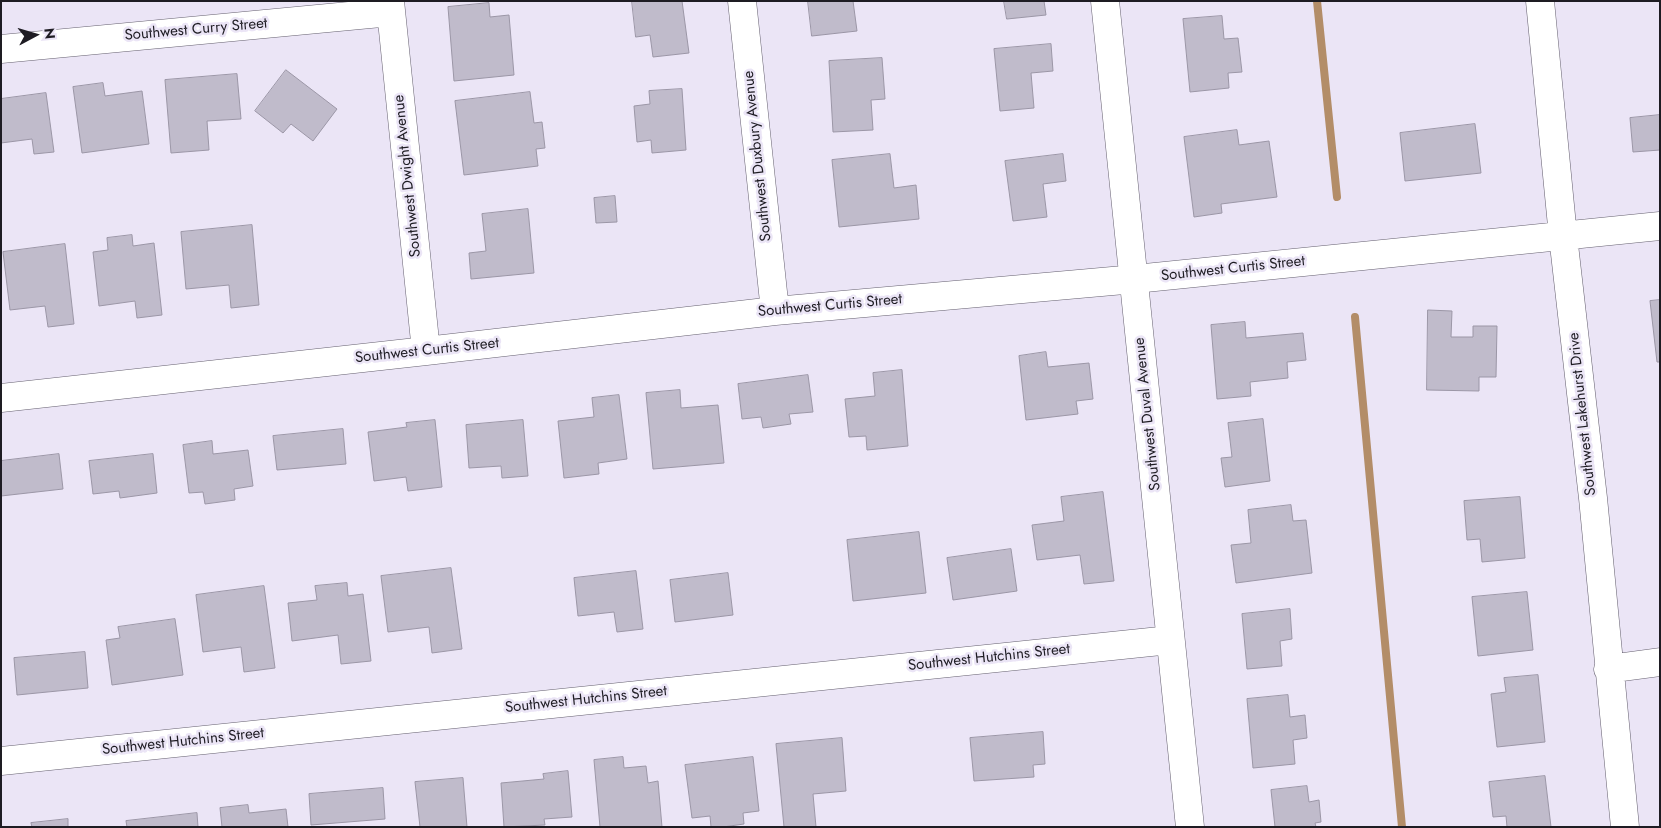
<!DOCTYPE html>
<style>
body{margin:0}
#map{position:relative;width:1661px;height:828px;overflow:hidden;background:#ebe5f6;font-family:Jost,sans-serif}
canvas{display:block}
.frame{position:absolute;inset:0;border:2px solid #1e1c23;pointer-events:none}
.north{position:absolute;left:10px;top:10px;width:50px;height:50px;-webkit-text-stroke:4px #ebe5f6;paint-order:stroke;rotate:84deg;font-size:14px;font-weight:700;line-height:20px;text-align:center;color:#1e1c23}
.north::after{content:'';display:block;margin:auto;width:18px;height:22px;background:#1e1c23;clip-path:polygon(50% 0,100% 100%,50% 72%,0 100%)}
</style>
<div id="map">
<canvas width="1661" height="828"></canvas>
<div class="frame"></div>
<div class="north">N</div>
</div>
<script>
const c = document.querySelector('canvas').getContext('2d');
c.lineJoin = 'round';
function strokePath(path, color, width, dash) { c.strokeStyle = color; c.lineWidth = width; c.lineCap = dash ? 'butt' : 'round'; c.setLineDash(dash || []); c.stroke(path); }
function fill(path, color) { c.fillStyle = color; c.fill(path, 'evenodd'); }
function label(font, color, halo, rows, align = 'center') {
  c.font = font + ' Jost,sans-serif'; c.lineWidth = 5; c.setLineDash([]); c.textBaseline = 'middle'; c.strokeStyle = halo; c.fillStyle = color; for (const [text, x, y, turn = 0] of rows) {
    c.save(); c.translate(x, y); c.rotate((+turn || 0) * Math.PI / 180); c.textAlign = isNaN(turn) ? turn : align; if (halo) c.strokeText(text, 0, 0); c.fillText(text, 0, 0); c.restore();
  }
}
const stream = new Path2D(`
 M1317,1l20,196
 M1355,317l47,510`);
const building = new Path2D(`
 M632,1h50l7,52 -36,4 -3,-22 -14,2z
 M808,1h45l4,30 -45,5z
 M1004,1h40l2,14 -39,4z
 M489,3l1,14 19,-2 5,60 -60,6 -6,-74z
 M1222,16l2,23 14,-1 4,34 -14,1 1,15 -39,4 -7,-73z
 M1051,44l2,27 -22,2 3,35 -34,3 -6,-62z
 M882,58l3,41 -14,1 2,30 -40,2 -4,-71z
 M286,70l51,39 -24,32 -22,-17 -8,9 -28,-22z
 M237,74l4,45 -34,2 2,29 -38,3 -6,-73z
 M103,83l2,13 37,-5 7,53 -67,9 -9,-66z
 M682,89l4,61 -34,3 -1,-13 -14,2 -3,-36 16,-2 -1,-13z
 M530,92l4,31 8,-1 3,26 -9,1 2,17 -74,9 -9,-74z
 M46,93l8,59 -20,2 -2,-15 -31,4v-44z
 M1660,115v35l-27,2 -3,-34z
 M1475,124l6,49 -76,8 -5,-48z
 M1237,130l2,15 30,-4 8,56 -56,7 1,9 -28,4 -10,-80z
 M890,154l4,34 22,-3 3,34 -80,8 -7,-67z
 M1063,154l3,27 -23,3 4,33 -34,4 -8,-60z
 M615,196l2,26 -21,1 -2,-25z
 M528,209l6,64 -63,6 -2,-26 17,-2 -4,-37z
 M252,225l7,80 -28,3 -2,-23 -43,4 -5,-57z
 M132,235l1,11 21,-3 8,72 -25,3 -2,-17 -36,5 -6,-54 15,-2 -1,-12z
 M65,244l9,80 -26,3 -3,-21 -35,4 -7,-58z
 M1660,300v62h-3l-7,-61z
 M1428,310l24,1 -1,26h22v-11h24l-1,51h-17v14l-52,-1z
 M1245,322l1,16 57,-5 3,27 -19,2 1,16 -38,4 1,14 -34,3 -6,-74z
 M1046,352l2,15 41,-4 4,36 -17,2 2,13 -52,6 -7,-64z
 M902,370l6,76 -41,4 -1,-14 -17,1 -4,-38 30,-3 -2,-23z
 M808,375l5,37 -24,2 2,10 -28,4 -2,-11 -19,2 -4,-35z
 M680,390l1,18 37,-3 6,58 -71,6 -7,-76z
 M619,395l8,64 -29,4 1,11 -35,4 -6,-57 36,-4 -2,-19z
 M1263,419l7,62 -45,6 -4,-29 11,-1 -4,-34z
 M435,420l7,67 -34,4 -2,-14 -32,4 -6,-49 39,-5 -1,-4z
 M523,420l5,56 -26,2 -1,-12 -32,2 -3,-43z
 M343,429l3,35 -69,6 -4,-34z
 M212,441l1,13 35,-4 5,36 -19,3 1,11 -30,4 -2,-12 -14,1 -6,-48z
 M59,454l4,35 -62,7v-35z
 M153,454l4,39 -37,5 -1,-7 -26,3 -4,-33z
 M1103,492l11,89 -30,3 -4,-29 -43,5 -5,-35 32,-4 -3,-24z
 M1520,497l5,61 -43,4 -2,-23 -13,1 -3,-39z
 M1291,505l2,16 13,-1 6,53 -76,10 -5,-38 20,-2 -3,-33z
 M919,532l7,61 -73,8 -6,-61z
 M1011,549l6,42 -64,9 -6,-42z
 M451,568l11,81 -30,4 -3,-26 -41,5 -7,-56z
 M636,571l7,58 -26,3 -3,-20 -36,4 -4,-38z
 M728,573l5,42 -58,7 -5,-42z
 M347,583l1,13 15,-2 8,67 -30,3 -3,-29 -46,6 -4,-38 29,-3 -2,-14z
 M264,586l11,82 -31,4 -3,-25 -38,5 -7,-57z
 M1527,592l6,58 -55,6 -6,-59z
 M1290,609l2,30 -12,2 2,25 -35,3 -5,-55z
 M175,619l8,56 -71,10 -6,-45 14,-2 -2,-11z
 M85,652l3,36 -71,7 -3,-37z
 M1538,675l7,67 -48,5 -6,-53 15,-2 -2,-14z
 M1288,695l2,22 15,-2 2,23 -14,2 2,24 -42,4 -6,-69z
 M1043,732l2,32 -12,1 1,12 -60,4 -4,-43z
 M842,738l4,53 -33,3 3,33h-32l-8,-83z
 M623,757l1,11 22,-2 2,17 10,-2 4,46h-62l-6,-67z
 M753,757l6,54 -16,2 1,11 -21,3h-12l-1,-11 -18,2 -7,-53z
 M568,771l4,46 -28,2 1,6 -41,2 -3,-44 43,-4 -1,-5z
 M1545,776l6,51h-44l-1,-11 -13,1 -4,-35z
 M463,778l4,49h-47l-5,-45z
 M1307,786l2,16 10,-2 2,22 -6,1 1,4h-41l-4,-37z
 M383,788l2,31 -74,6 -2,-31z
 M248,805l1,8 37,-4 2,18h-66l-2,-19z
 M197,813l1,14h-71l-1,-6z
 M68,819v8h-36l-1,-4z`);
const minor = new Path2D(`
 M390,1l36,350
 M742,1l33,310
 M1105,1l85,826
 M1540,1l23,235 30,262 32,329
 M1,49l390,-37
 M1,398l425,-47 349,-40 360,-32 525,-53
 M1608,669l52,-7
 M1,761l1169,-121`);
const streetNames = [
 ["Southwest Curry Street",196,30,-5],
 ["Southwest Duxbury Avenue",758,156,-96],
 ["Southwest Dwight Avenue",408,176,-96],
 ["Southwest Curtis Street",1233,269,-6],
 ["Southwest Curtis Street",830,306,-5],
 ["Southwest Curtis Street",427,351,-6],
 ["Southwest Duval Avenue",1148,414,-96],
 ["Southwest Lakehurst Drive",1583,414,-96],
 ["Southwest Hutchins Street",989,658,-6],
 ["Southwest Hutchins Street",586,700,-6],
 ["Southwest Hutchins Street",183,742,-6]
];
strokePath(stream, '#b38d68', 8);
fill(building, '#c0bbcb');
strokePath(building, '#9b96a6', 1);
strokePath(minor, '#65606f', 29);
strokePath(minor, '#fff', 28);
label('15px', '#1e1c23', '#ebe5f6', streetNames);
</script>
